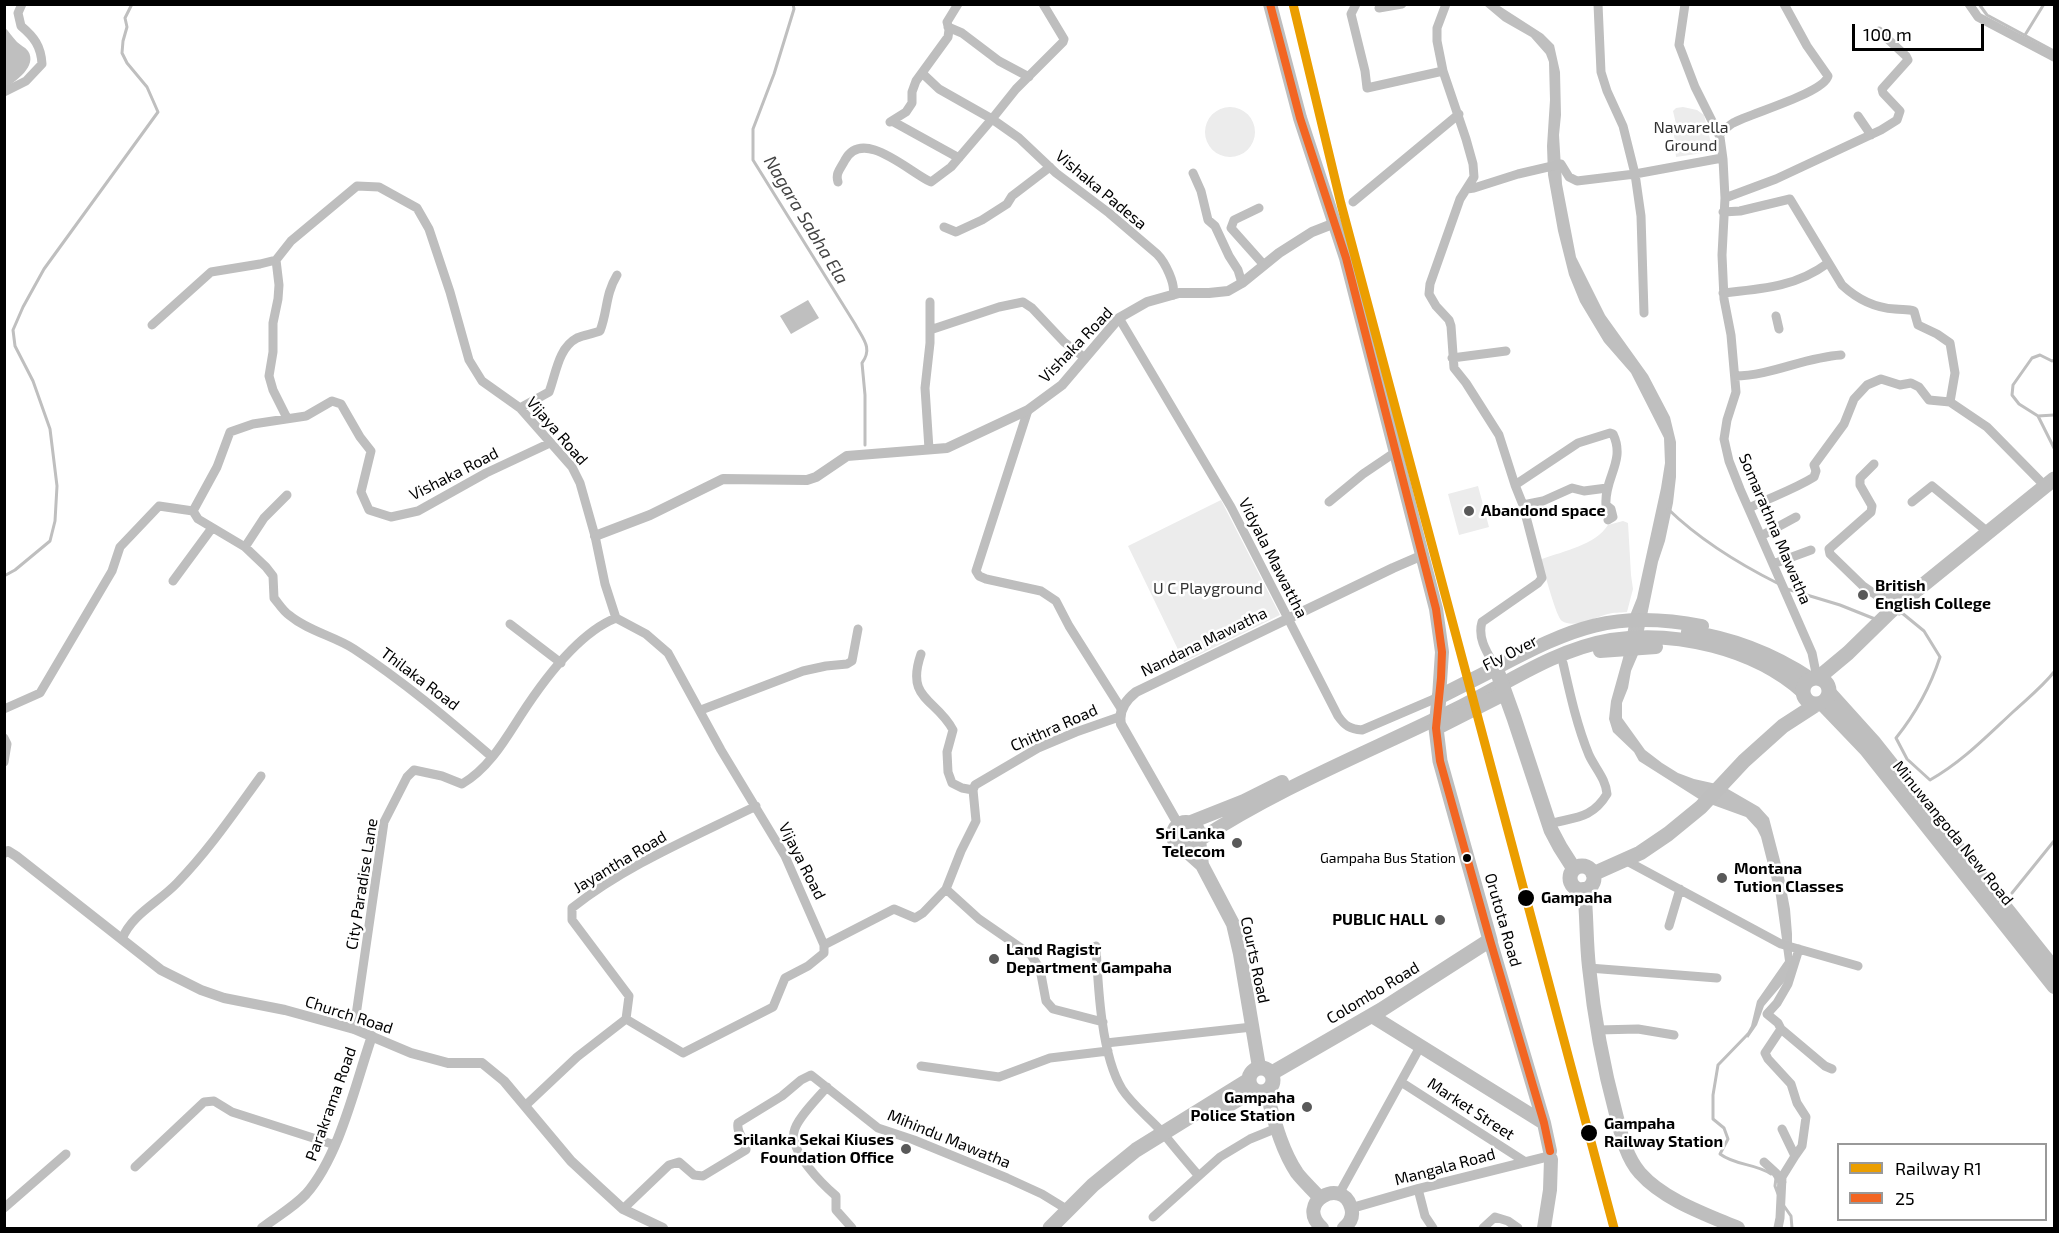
<!DOCTYPE html>
<style>
body{margin:0}
#map{position:relative;width:2059px;height:1233px;overflow:hidden;background:#fff;font-family:"Exo 2",sans-serif}
canvas{display:block}
.frame{position:absolute;inset:0;border:6px solid #000;pointer-events:none}
.legend{position:absolute;left:1837px;top:1143px;width:210px;height:78px;box-sizing:border-box;background:#fff;border:2px solid #999;margin:0;padding:8px 10px;list-style:none;font-size:18px;color:#000}
.legend li{display:flex;align-items:center;gap:12px;height:30px}
.legend b{width:30px;border:2px solid #999}
.scale{position:absolute;left:1852px;top:24px;width:132px;height:27px;box-sizing:border-box;border:3px solid #000;border-top:0;padding-left:8px;font-size:18px;line-height:21px;white-space:nowrap;color:#000;-webkit-text-stroke:4px #fff;paint-order:stroke}
</style>
<div id="map">
<canvas width="2059" height="1233"></canvas>
<div class="frame"></div>
<ul class="legend">
<li><b style="height:8px;background:#eb9e00"></b>Railway R1</li>
<li><b style="height:8px;background:#f26522"></b>25</li>
</ul>
<div class="scale">100 m</div>
</div>
<script>
const c = document.querySelector('canvas').getContext('2d');
c.lineJoin = 'round';
function fill(path, color) { c.fillStyle = color; c.fill(path, 'evenodd'); }
function strokePath(path, color, width, dash) { c.strokeStyle = color; c.lineWidth = width; c.lineCap = dash ? 'butt' : 'round'; c.setLineDash(dash || []); c.stroke(path); }
function label(font, color, halo, rows, align = 'center') {
  c.font = font + ' "Exo 2",sans-serif'; c.lineWidth = 5; c.setLineDash([]); c.textBaseline = 'middle'; c.strokeStyle = halo; c.fillStyle = color; for (const [text, x, y, turn = 0] of rows) {
    c.save(); c.translate(x, y); c.rotate((+turn || 0) * Math.PI / 180); c.textAlign = isNaN(turn) ? turn : align; if (halo) c.strokeText(text, 0, 0); c.fillText(text, 0, 0); c.restore();
  }
}
const green = new Path2D(`
 M1683,107l14,3 7,5 7,28 -1,9 -34,5 -2,-22 3,-7 -4,-17 3,-3z
 M1205 132a25 25 0 1 1 50 0a25 25 0 1 1-50 0Z
 M1478,486l11,41 -30,8 -11,-41z
 M1221,500l59,115 -96,47 -56,-116z
 M1623,521l5,2 3,52 2,14 -6,23c-7,1 -13,0 -19,2 -12,3 -34,15 -46,7 -6,-4 -17,-48 -20,-57v-5c22,-8 53,-14 66,-34z`);
const water = new Path2D(`
 M1484,5h14l45,29 11,11 6,27 1,43 -2,20 3,49 14,73 29,58 43,60 22,42 6,25v35l-3,26 -8,38 -7,21 -18,88 -9,21 -3,17 -6,15v15l23,32 17,13 16,10 16,6 27,6 38,22 10,11 14,54 7,37 2,25v26l-6,20 -22,26 -7,19 -9,13 -2,-3 5,-9 6,-25 28,-40 -9,-65 -15,-59 -4,-8 -11,-12 -44,-16 -63,-40 -5,-9 -21,-20 -4,-13 2,-18 12,-43 8,-45 6,-15 24,-110 4,-25 -1,-25 -33,-65 -27,-31 -24,-40 -11,-27 -11,-44 -10,-56 -1,-29 3,-46 -1,-38 -3,-8 -15,-17 -28,-16z
 M4,27c5,4 8,10 13,15 3,3 8,5 11,9 10,15 -13,31 -23,37z
 M808,300l11,18 -28,16 -11,-18z`);
const stream = new Path2D(`
 M793,4l1,5 -20,65 -21,55v31l102,164c8,15 18,24 7,39l3,32v50
 M1979,4l8,11 67,36
 M2025,35l19,-31
 M2054,360l-2,1 -12,-6 -8,3 -19,27 -1,10 7,9 19,12 16,32
 M2038,416l16,-1
 M1668,509c33,32 71,55 111,75
 M4,576l11,-6 35,-29 5,-20 2,-35 -7,-57 -17,-48 -18,-35 -2,-16 10,-23 21,-38 114,-157 -11,-25 -20,-24 -5,-10 1,-12 4,-14 -2,-9 7,-14
 M1787,589l53,16 35,14
 M1899,614l3,-1 22,18 16,26c-10,31 -24,56 -44,81l11,21 23,21c32,-18 57,-44 84,-69 14,-13 28,-24 40,-39
 M2012,893l42,-52
 M1748,1034l-30,31 -5,30v24l11,9 4,11 -8,15c16,12 35,9 51,20
 M1776,1178l-1,8 3,8
 M1784,1206l7,10 1,12`);
const minor = new Path2D(`
 M1043,4l21,35 -1,3 -47,47 -24,30 27,19 37,35 53,40 48,41c8,8 19,30 16,41
 M1356,4l-5,10 14,57 2,17 76,-17
 M1446,4l-9,24v13l6,30 23,68 7,25 1,13 -14,22 -30,85 -1,10 7,12 13,14 2,6 3,42 12,15 33,52 16,50 8,20 19,73 -4,5 -56,39c-5,17 6,32 14,46
 M1598,4l3,68 6,19 16,35 12,48 6,42 3,97
 M1685,4l-6,41 16,42 25,50 3,22 2,39 -3,57 2,44 7,36 5,57 -9,28 -3,19 5,22 11,28 72,164 5,25
 M1969,4l9,13 76,40
 M1379,8l23,-4
 M948,27l14,6 37,28 30,16
 M4,92l22,-11 16,-17c-1,-18 -8,-27 -21,-38l-3,-13 4,-9
 M1858,116l13,19
 M892,121l67,37
 M890,122l16,-10 6,-9v-11l4,-11 32,-44 1,-7 -2,-8 11,-18
 M1719,135c4,-4 9,-9 14,-12 18,-10 91,-30 95,-47l-21,-30 -23,-42
 M1193,173l8,18 7,29 7,6 14,30 9,14 4,13
 M838,182c-3,-9 3,-14 7,-22 18,-33 64,12 86,22l20,-15 41,-48 -53,-30 -17,-16
 M1467,189l7,-1 44,-14 43,-10 8,13 8,4 58,-7 87,-16
 M1725,198l51,-19 105,-49 16,-10 3,-9 -17,-18 -1,-4 26,-29 -2,-4 -27,-25
 M1353,202l106,-88
 M1259,208l-25,12 -3,8 33,37
 M1723,212l17,-1 50,-12 52,86c14,13 33,23 53,24 7,1 13,0 19,2l4,14 19,9 13,9 5,30 -5,29 37,25 58,59
 M944,227l12,5 26,-12 25,-16 5,-8 38,-29
 M276,260l3,25 -1,14 -5,24v29l-4,24 4,14 14,28
 M1723,293c39,-4 73,-6 105,-30
 M1776,316l3,13
 M1119,318l112,189 107,209c7,10 12,13 24,14l77,-33
 M152,325l59,-53 49,-8 16,-4 15,-19 66,-55 22,1 38,21 12,21 21,63 19,68 13,21 38,27 52,59 8,16 15,53 10,48 11,34 30,16 22,19 53,97 64,106 39,89v8l-16,13 -23,12 -12,29 -90,46 -57,-34
 M930,330l69,-23 24,-5 9,6 32,34 21,16
 M1452,358l54,-7
 M1735,376c36,0 70,-19 106,-21
 M520,408l29,-16c7,-18 9,-44 28,-54 7,-3 15,-4 23,-7 8,-21 5,-36 17,-56
 M1028,410l-52,161 3,5 7,3 55,12 15,10 13,25 53,84
 M929,449l-4,-61 5,-45v-41
 M1874,464l-14,14v7l12,21 -1,6 -42,37 1,5 33,32 16,11 26,1
 M1515,485l63,-42 32,-10 3,1c13,27 -9,44 -7,71l5,4 2,8 -5,3
 M1329,502l34,-28 34,-23
 M1912,502l20,-16 57,47
 M1523,505l20,-4 29,-13 12,3 23,-3
 M1749,508c22,-11 44,-18 65,-31l2,-6 -2,-6 30,-41 10,-25 13,-14 14,-6 19,6 11,-2 8,4 10,13 21,2
 M1761,536l35,-19
 M245,547l19,-29 23,-23
 M1773,564l38,-14
 M173,581l39,-53
 M510,624l51,39
 M921,654c-16,46 15,44 32,76l-6,22 1,20 4,11 10,5 11,2
 M4,709l36,-16 72,-122 8,-24 39,-41 34,5
 M701,710l102,-39 23,-5 21,-2 5,-3 6,-32
 M4,738l3,6 -3,18
 M492,757c-44,-38 -89,-76 -138,-108 -20,-13 -46,-18 -65,-34 -6,-4 -10,-11 -15,-17l-1,-22 -7,-9 -21,-20 -47,-28 -5,-8 24,-44 13,-35 23,-8 53,-8 26,-15 9,3 19,33 11,14 -10,41 8,18 22,7 27,-6 68,-38 64,-30
 M973,790l2,-5 63,-37 38,-16 43,-15
 M1549,824c26,-7 43,-5 58,-30 -1,-15 -12,-26 -18,-39 -12,-29 -19,-61 -26,-92
 M1625,860l156,84 77,22
 M946,889l33,30 52,36 9,14 6,32 7,8 50,13
 M1669,926l11,-37
 M122,939c10,-25 37,-37 55,-56 32,-33 57,-70 84,-107
 M824,945l70,-36 21,9 8,-5 23,-24 15,-38 15,-30 -3,-31
 M1096,946c2,39 5,109 26,143 11,17 28,29 41,44 11,14 23,28 35,42
 M1589,968l128,10
 M354,1029l30,-207 23,-45 7,-7 28,6 20,8c27,-16 43,-44 59,-69 22,-34 57,-82 95,-97
 M1781,1029l44,37 7,3
 M1598,1030l40,-1 36,6
 M1106,1043l146,-16
 M921,1066l78,11 51,-19 58,-7
 M1401,1082l123,79
 M827,1087c-9,11 -31,32 -33,45 -4,20 28,52 42,64v14l16,18
 M526,1105l51,-48 49,-38 3,-23 -57,-76v-12c54,-43 122,-71 184,-102
 M1795,1156l7,-10 4,-29 -9,-14 -6,-19 -23,-25 -3,-6 16,-24 -3,-6 -11,-9 10,-11 11,-19 11,-35
 M1764,1162l12,11 6,9
 M135,1167l69,-65 10,-1 18,11 103,33
 M1418,1189l7,27 8,12
 M1339,1194l81,-147
 M4,1208l62,-54
 M623,1209l46,-44 10,-3 15,13 9,1 43,-26c0,-11 -10,-16 -8,-27l44,-27 19,-16 10,-5 67,53 36,12 93,38 35,16 26,16
 M1153,1217l67,-60 30,-18 27,-11
 M1483,1228l12,-11 13,4 10,7
 M1778,1228l2,-10 2,-41 13,-21 -13,-27`);
const tertiary = new Path2D(`
 M595,536l55,-21 73,-36 84,1 9,-3 31,-21 100,-8 81,-38 34,-25 57,-67 28,-16 32,-9h30l19,-2 14,-8 37,-30 33,-21 23,-9
 M1178,824l-57,-100c-3,-14 5,-24 15,-32l257,-124 30,-13
 M4,853l4,-2 8,5 145,114 40,20 23,8 61,12 69,19 57,24 37,10h34l22,18 67,80 28,26 24,22 40,19
 M1352,1208l66,-19 128,-32
 M262,1228c14,-11 32,-21 44,-34 34,-39 49,-109 66,-158`);
const primary = new Path2D(`
 M1270,4l30,114 46,140 90,351 6,43 -3,45
 M1688,632c45,6 85,22 123,47
 M1600,651l56,-4
 M1496,668c76,-40 118,-59 206,-42
 M1829,692l46,51 179,225
 M1821,703l45,47 188,237
 M1173 835a13 13 0 1 1 26 0a13 13 0 1 1-26 0Z
 M1191,822l53,-21 38,-19
 M1183,848l19,17 31,59 7,30 19,113
 M1202,865l-3,-25c82,-54 175,-90 263,-134 47,-24 95,-57 149,-66 64,-10 143,8 192,52
 M1584,889c3,26 2,52 5,78 5,49 14,99 27,147 5,20 10,43 24,59 24,27 65,41 98,55
 M1490,940l54,183 6,28
 M1372,1016l172,107
 M1266,1091c8,28 15,58 31,82 7,9 16,17 23,25
 M1322,1228c-28,-25 20,-52 29,-21 3,9 -1,16 -7,21
 M1544,1228l6,-38 1,-31`);
const trunk = new Path2D(`
 M1803 691a13 13 0 1 1 26 0a13 13 0 1 1-26 0Z
 M1818,678l30,-25 43,-42 163,-132
 M1436,728l69,-35
 M1570 878a12 12 0 1 1 24 0a12 12 0 1 1-24 0Z
 M1593,874l47,-21 28,-19 33,-27 43,-46 39,-35 34,-22
 M1249 1080a12 12 0 1 1 24 0a12 12 0 1 1-24 0Z
 M1272,1073l109,-63 109,-70 -50,-179 -4,-33 3,-31 57,-29 18,50 37,112 9,17 14,22
 M1218,1111l36,-21
 M1050,1228l43,-43 43,-35 113,-70`);
const bus1 = new Path2D(`
 M1270,4l30,114 46,140 90,351 6,43 -1,26 -5,50 4,33 50,179 54,183 6,28`);
const rail1 = new Path2D(`
 M1293,4l48,200 273,1024`);
const markers = [
 [1469,511,6,"#595959"],
 [1863,595,6,"#595959"],
 [1237,843,6,"#595959"],
 [1467,858,5,"#000"],
 [1722,878,6,"#595959"],
 [1526,898,9,"#000"],
 [1440,920,6,"#595959"],
 [994,959,6,"#595959"],
 [1307,1107,6,"#595959"],
 [1589,1133,9,"#000"],
 [906,1149,6,"#595959"]
];
const busNames = [
 ["Gampaha Bus Station",1456,858]
];
const parkNames = [
 ["Nawarella",1691,128],
 ["Ground",1691,146],
 ["U C Playground",1208,589]
];
const streetNames = [
 ["Vishaka Padesa",1101,190,40],
 ["Vishaka Road",1076,345,-46],
 ["Vijaya Road",557,431,49],
 ["Vishaka Road",454,474,-27],
 ["Somarathna Mawatha",1775,529,67],
 ["Vidyala Mawattha",1273,558,63],
 ["Nandana Mawatha",1204,642,-26],
 ["Fly Over",1510,653,-27],
 ["Thilaka Road",420,679,37],
 ["Chithra Road",1054,728,-24],
 ["Minuwangoda New Road",1953,833,51],
 ["Vijaya Road",802,861,63],
 ["Jayantha Road",620,862,-31],
 ["City Paradise Lane",362,884,-81],
 ["Orutota Road",1503,920,74],
 ["Courts Road",1255,960,78],
 ["Colombo Road",1373,993,-31],
 ["Church Road",349,1015,18],
 ["Parakrama Road",331,1104,-70],
 ["Market Street",1471,1109,33],
 ["Mihindu Mawatha",949,1139,22],
 ["Mangala Road",1445,1167,-15]
];
const poiNames = [
 ["Abandond space",1481,511],
 ["British",1875,586],
 ["English College",1875,604],
 ["Sri Lanka",1225,834,"right"],
 ["Telecom",1225,852,"right"],
 ["Montana",1734,869],
 ["Tution Classes",1734,887],
 ["PUBLIC HALL",1428,920,"right"],
 ["Land Ragistr",1006,950],
 ["Department Gampaha",1006,968],
 ["Gampaha",1295,1098,"right"],
 ["Police Station",1295,1116,"right"],
 ["Srilanka Sekai Kiuses",894,1140,"right"],
 ["Foundation Office",894,1158,"right"]
];
const stopNames = [
 ["Gampaha",1541,898],
 ["Gampaha",1604,1124],
 ["Railway Station",1604,1142]
];
const waterNames = [
 ["Nagara Sabha Ela",806,220,59]
];
fill(green, '#ececec');
fill(water, '#bfbfbf');
strokePath(stream, '#bfbfbf', 3);
strokePath(minor, '#bebebe', 9);
strokePath(tertiary, '#bebebe', 10);
strokePath(primary, '#bebebe', 14);
strokePath(trunk, '#bebebe', 15);
strokePath(bus1, '#f26522', 8);
strokePath(rail1, '#eb9e00', 9);
for (const [x, y, r, color] of markers) { const dot = new Path2D(); dot.arc(x, y, r, 0, 2 * Math.PI); c.fillStyle = color; c.fill(dot); strokePath(dot, '#fff', 2); }
label('14px', '#000', '#fff', busNames, 'right');
label('16px', '#333', '#fff', parkNames);
label('16px', '#000', '#fff', streetNames);
label('bold 16px', '#000', '#fff', poiNames, 'left');
label('bold 16px', '#000', '#fff', stopNames, 'left');
label('italic 18px', '#444', '#fff', waterNames);
</script>
